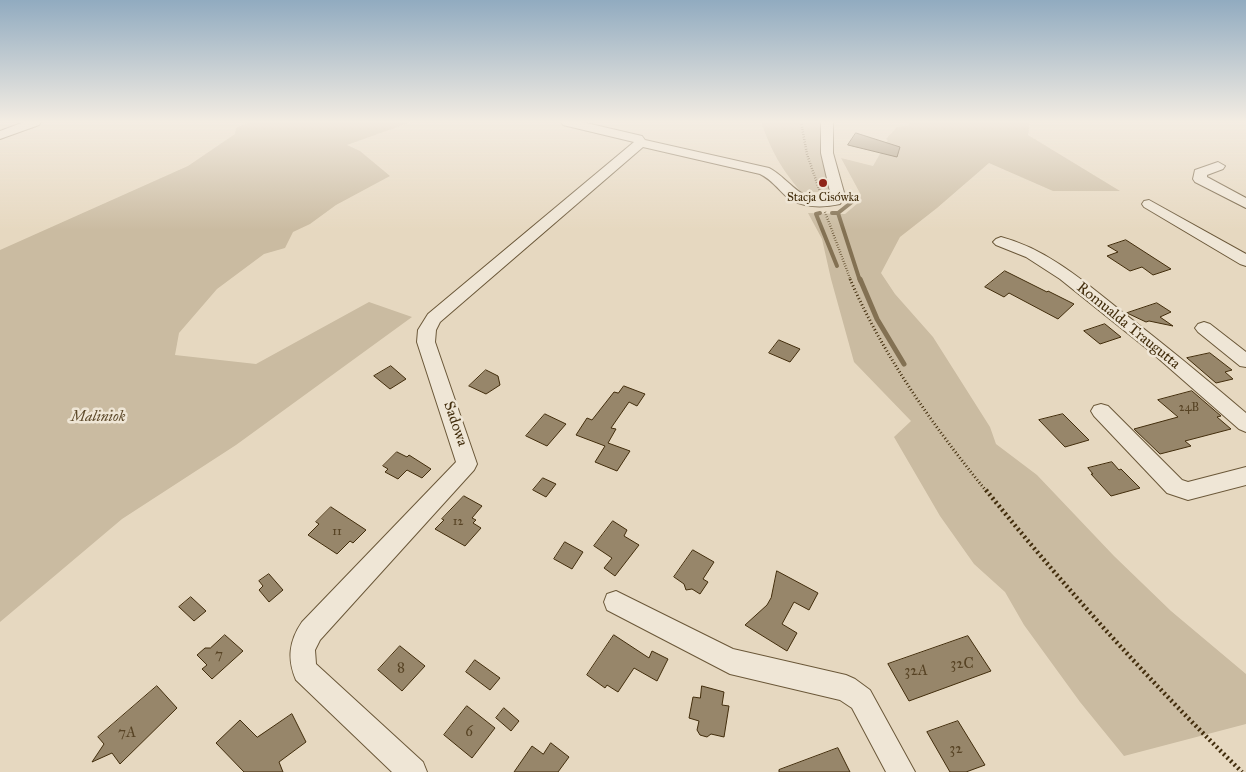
<!DOCTYPE html>
<meta charset="utf-8">
<style>
body{margin:0}
canvas{display:block;background:#e6d8c0}
</style>
<canvas width="1246" height="772"></canvas>
<script>
const c = document.querySelector('canvas').getContext('2d');
c.lineJoin = 'round';
function fill(path, color) { c.fillStyle = color; c.fill(path, 'evenodd'); }
function strokePath(path, color, width, dash) { c.strokeStyle = color; c.lineWidth = width; c.lineCap = dash ? 'butt' : 'round'; c.setLineDash(dash || []); c.stroke(path); }
function label(font, color, halo, rows, align = 'center') {
  c.font = font + ' "IM FELL Great Primer",serif'; c.lineWidth = 5; c.setLineDash([]); c.textBaseline = 'middle'; c.strokeStyle = halo; c.fillStyle = color; for (const [text, x, y, turn = 0] of rows) {
    c.save(); c.translate(x, y); c.rotate((+turn || 0) * Math.PI / 180); c.textAlign = isNaN(turn) ? turn : align; if (halo) c.strokeText(text, 0, 0); c.fillText(text, 0, 0); c.restore();
  }
}
const green = new Path2D(`
 M249,122h162l-64,23 13,6 30,25 -54,29 -26,19 -17,8 -8,16 -21,6 -47,35 -38,44 -4,22 81,9 113,-62 43,15 -176,128 -114,74 -122,103v-372l188,-84 47,-32 1,-6z
 M761,122h64l4,70h-28c-21,-25 -29,-40 -40,-70z
 M908,122h122l-2,13 92,56h-67l-64,-28 -52,45 -37,29 -19,36 14,21 38,43 57,90 6,17 41,31 77,81 57,55 75,63v50l-122,32 -44,-54 -56,-77 -19,-33 -31,-28 -34,-48 -46,-79 17,-16 -57,-59 -23,-83 -9,-40 -14,-26 37,1 13,-11 3,-8 -20,-37 32,8 15,-26 -2,-1 11,-12 12,-2z`);
const streamFar1 = new Path2D(`
 M820,213l-4,1 21,52
 M832,213h6l19,-15
 M838,213l22,68`);
const stream = new Path2D(`
 M860,279l17,40 27,45`);
const building = new Path2D(`
 M856,133l44,14 -3,10 -49,-12z
 M1126,240l45,29 -18,6 -11,-8 -12,4 -23,-15 11,-4 -10,-6z
 M1005,271l42,21 1,-1 26,13 -16,15 -49,-26 -5,4 -19,-10z
 M1157,303l14,9 -11,5 13,9 -24,-5 -3,1 -19,-9z
 M1105,324l16,13 -21,7 -16,-13z
 M779,340l21,9 -10,13 -21,-9z
 M1210,353l22,17 -7,2 8,7 -17,4 -29,-25z
 M391,366l15,13 -16,10 -16,-13z
 M486,370l12,6 2,9 -14,9 -17,-8z
 M624,386l21,8 -8,12 -8,-4 -18,26 5,1 -8,14 22,8 -13,20 -22,-9 10,-16 -29,-11 11,-17 5,2 22,-28 4,1z
 M1192,391l29,25 -4,1 14,12 -46,12 6,5 -31,8 -26,-25 44,-12 -20,-17z
 M545,414l21,10 -19,22 -21,-10z
 M1063,414l26,26 -24,7 -26,-27z
 M397,452l10,5 2,-2 22,14 -9,9 -15,-8 -9,9 -13,-7 3,-3 -5,-3z
 M1112,462l7,8 2,-1 19,19 -29,8 -20,-22h2l-5,-6z
 M543,478l13,6 -10,13 -13,-7z
 M464,496l18,10 -10,12 4,2 -3,3 8,5 -16,18 -30,-17 9,-9 -2,-1z
 M331,507l35,23 -13,13 -3,-2 -13,13 -29,-19 11,-11 -3,-2z
 M613,521l14,9 -3,6 15,9 -24,31 -11,-8 8,-10 -18,-12z
 M565,542l18,10 -11,17 -18,-10z
 M693,550l21,12 -11,17 5,3 -8,12 -8,-5 -6,1 -2,-6 -10,-7z
 M777,571l41,22 -9,17 -15,-8 -12,22 15,9 -10,18 -42,-26 22,-20 4,-7z
 M269,574l14,16 -14,12 -10,-12 4,-4 -4,-5z
 M191,597l15,14 -12,10 -15,-14z
 M225,635l18,16 -31,28 -10,-10 5,-4 -10,-10 8,-7h5z
 M614,635l35,23 3,-7 16,8 -11,22 -23,-13 -16,24 -11,-7 -2,3 -18,-13z
 M968,636l23,35 -82,30 -21,-37z
 M400,646l25,20 -23,25 -24,-21z
 M475,660l25,18 -10,12 -24,-18z
 M157,686l20,22 -57,56 -8,-11 -20,9 12,-18 -6,-7z
 M702,686l22,6 -2,13 7,1 -5,31 -13,-3 -4,3 -7,-2 -3,-5 2,-9 -10,-3 4,-21 7,1z
 M467,706l28,22 -23,30 -28,-23z
 M504,708l15,13 -8,10 -15,-13z
 M292,714l14,28 -27,20 4,10h-39l-28,-29 24,-23 17,17z
 M958,721l27,44 -19,7h-16l-23,-40z
 M551,743l18,14 -11,15h-44l18,-26 11,8z
 M838,748l12,24h-71v-2z`);
const pathFar2 = new Path2D(`
 M801,122l6,32 13,38
 M825,212l26,69`);
const pathFar1 = new Path2D(`
 M850,279c34,78 84,148 137,213`);
const path = new Path2D(`
 M986,490c80,99 165,193 256,282`);
const minor = new Path2D(`
 M24,122h17l-2,3 -39,14v-8z
 M561,122h21l60,14 3,4 124,28c20,10 36,41 62,28l-10,-43v-31h12v31l12,43 -5,8c-17,4 -39,4 -53,-7 -10,-9 -15,-17 -27,-23l-117,-27 -203,175 -4,8 -1,12 42,122 -3,6 -154,170 -5,10 1,14 107,98 4,10h-35l-96,-92c-9,-21 -7,-39 6,-58l154,-160 -39,-120 1,-12 10,-16 206,-172 -71,-17z
 M1218,162l7,4 -2,3 -16,6v2l39,21v10l-51,-26 -2,-3 2,-9z
 M1149,200l97,54v12l-6,-2 -96,-57 -2,-3 2,-3z
 M1001,237c46,12 84,45 120,74 43,33 84,67 125,102v19l-7,-3 -88,-77 -91,-73 -34,-22 -30,-12 -3,-3 3,-3z
 M1204,322l6,2 36,28v15l-6,-1 -42,-34 -3,-4 3,-4z
 M1101,404l7,2 74,74 6,2 58,-15v18l-58,15 -21,-7 -73,-77 -3,-5 3,-5z
 M616,591l117,58 113,26 9,4 15,11 45,82h-29l-34,-64 -12,-8 -110,-26 -123,-64 -3,-8 3,-8z`);
const markers = [
 [823,183,5,"#8f2418"]
];
const farPoinames = [
 ["Stacja Cisówka",823,198]
];
const numberNames = [
 ["24B",1189,408],
 ["12",458,522],
 ["11",337,532]
];
const streetNames = [
 ["Romualda Traugutta",1128,326,39],
 ["Sadowa",455,424,71]
];
const parkNames = [
 ["Maliniok",98,417]
];
const nearNumbernames = [
 ["7",219,655],
 ["32C",962,664],
 ["8",401,668],
 ["32A",916,671],
 ["6",469,732],
 ["7A",127,733],
 ["32",956,749]
];
fill(green, '#cabba1');
strokePath(streamFar1, '#837153', 4);
strokePath(stream, '#837153', 5);
fill(building, '#97866a');
strokePath(building, '#422d0c', 1);
strokePath(minor, '#6b5839', 2);
strokePath(pathFar2, '#422d0c', 2.5, [0.5, 2]);
strokePath(pathFar1, '#422d0c', 3, [1, 2.5]);
strokePath(path, '#422d0c', 4.5, [2, 3]);
fill(minor, '#efe6d6');
const sky = c.createLinearGradient(0, 0, 0, 230);
sky.addColorStop(0, '#91abc0');
sky.addColorStop(0.53, '#f4ede3');
sky.addColorStop(1, '#f4ede300');
c.fillStyle = sky;
c.fillRect(0, 0, 1246, 230);
for (const [x, y, r, color] of markers) { const dot = new Path2D(); dot.arc(x, y, r, 0, 2 * Math.PI); c.fillStyle = color; c.fill(dot); strokePath(dot, '#efe6d6', 2); }
label('12px', '#422d0c', '#efe6d6', farPoinames);
label('12px', '#574324', null, numberNames);
label('15px', '#422d0c', '#efe6d6', streetNames);
label('italic 15px', '#5d492a', '#efe6d6', parkNames);
label('15px', '#574324', null, nearNumbernames);
</script>
